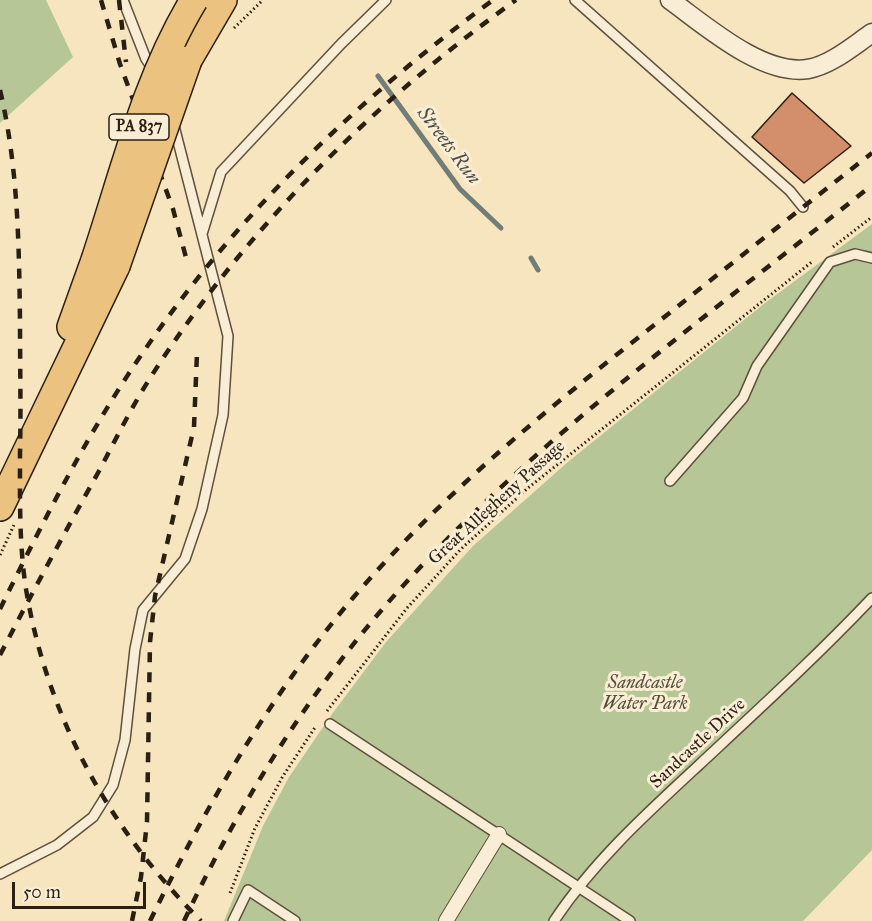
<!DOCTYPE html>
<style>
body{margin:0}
#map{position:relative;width:872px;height:921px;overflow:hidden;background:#f6e5be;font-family:"IM FELL Great Primer",serif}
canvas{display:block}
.scale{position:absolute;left:12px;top:882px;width:134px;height:27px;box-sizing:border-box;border:3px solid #2b1f11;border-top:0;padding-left:8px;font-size:18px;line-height:21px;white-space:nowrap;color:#2b1f11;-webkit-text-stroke:4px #f9eed5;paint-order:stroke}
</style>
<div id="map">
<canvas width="872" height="921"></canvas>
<div class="scale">50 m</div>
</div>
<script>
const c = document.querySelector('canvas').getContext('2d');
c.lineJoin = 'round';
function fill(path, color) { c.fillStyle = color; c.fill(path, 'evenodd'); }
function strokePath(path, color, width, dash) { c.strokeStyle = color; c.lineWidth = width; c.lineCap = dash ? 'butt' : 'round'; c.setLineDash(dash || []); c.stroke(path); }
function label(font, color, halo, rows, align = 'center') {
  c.font = font + ' "IM FELL Great Primer",serif'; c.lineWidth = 6; c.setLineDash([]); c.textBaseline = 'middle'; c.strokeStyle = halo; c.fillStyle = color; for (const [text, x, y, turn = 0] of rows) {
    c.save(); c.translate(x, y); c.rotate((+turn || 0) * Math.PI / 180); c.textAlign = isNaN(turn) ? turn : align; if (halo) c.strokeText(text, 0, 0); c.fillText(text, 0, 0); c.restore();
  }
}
const green = new Path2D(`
 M0,0h46l27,57 -73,66z
 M872,224v626l-69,71h-579l39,-95 26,-49 43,-63 54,-72 87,-96 96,-85 196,-158z`);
const stream = new Path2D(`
 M378,76l82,113 41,39
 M531,258l7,12`);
const building = new Path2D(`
 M792,93l59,53 -47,37 -52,-46z`);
const path = new Path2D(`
 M234,28l29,-28
 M833,247l39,-30
 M0,555l14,-30
 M327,711l80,-103 54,-59 67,-61 285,-227
 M230,893l25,-65 28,-52 33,-50`);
const service = new Path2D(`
 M123,0l23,59 8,12
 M575,0l215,191 13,16
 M202,234l19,-62 120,-128 45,-44
 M670,481l73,-83 14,-32 73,-104 25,-8 17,4
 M330,724l300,197
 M0,874l57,-29 36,-28 20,-32 12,-45 10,-91 8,-39 42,-51 17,-50 21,-94 5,-79 -55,-214
 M233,921l15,-31 47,31
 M554,921c39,-59 93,-108 145,-156 59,-55 118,-109 173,-167`);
const pedestrian = new Path2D(`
 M446,921l53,-87`);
const minor = new Path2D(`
 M670,0c35,25 92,76 138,69 23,-4 45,-23 64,-36`);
const primary = new Path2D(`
 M188,60l35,-60
 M71,327l24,-67
 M0,507l116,-241`);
const rail = new Path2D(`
 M101,0l19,64 53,145 15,56
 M119,0l7,62
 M0,90c18,76 19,153 20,231 0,44 1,88 0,132 0,45 -1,91 6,136 21,128 84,241 175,332
 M0,609c44,-89 89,-179 146,-261 94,-137 214,-250 347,-348
 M0,655c32,-62 65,-123 99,-184 17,-32 33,-65 53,-96 95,-148 221,-272 364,-375
 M132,921l9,-44 6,-55 3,-180 5,-46 39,-169 3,-74
 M150,921c56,-115 119,-224 202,-322 89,-104 194,-189 301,-273 73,-58 146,-116 219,-173
 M184,921c59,-125 133,-243 228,-345 137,-148 303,-265 460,-391`);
const primaryBridge = new Path2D(`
 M95,260c29,-87 51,-181 99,-260
 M116,266l72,-206`);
const shields = [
 [139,127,60]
];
const shieldNames = [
 ["PA 837",139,127]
];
const streetNames = [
 ["Great Allegheny Passage",497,503,-42],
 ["Sandcastle Drive",698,744,-43]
];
const parkNames = [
 ["Sandcastle",645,684],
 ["Water Park",645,705]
];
const waterNames = [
 ["Streets Run",448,146,53]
];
fill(green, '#b7c696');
strokePath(stream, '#737d78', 5);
fill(building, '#d38e6b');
strokePath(building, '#2b1f11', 1.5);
strokePath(service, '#5e503c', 12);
strokePath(pedestrian, '#5e503c', 16);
strokePath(minor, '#5e503c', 21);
strokePath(primary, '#2b1f11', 30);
strokePath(path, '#2b1f11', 3, [1.5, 3]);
strokePath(service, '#f9eed5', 9);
strokePath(pedestrian, '#f9eed5', 14);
strokePath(minor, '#f9eed5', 18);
strokePath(primary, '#ebc27f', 27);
strokePath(rail, '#2b1f11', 4.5, [10, 10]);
strokePath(primaryBridge, '#2b1f11', 30, []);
strokePath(primaryBridge, '#ebc27f', 27);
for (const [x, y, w] of shields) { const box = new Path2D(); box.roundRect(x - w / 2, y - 13, w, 26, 4.5); c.fillStyle = '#f9eed5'; c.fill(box); strokePath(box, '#2b1f11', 1.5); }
label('bold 16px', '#2b1f11', null, shieldNames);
label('18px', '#2b1f11', '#f9eed5', streetNames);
label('italic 18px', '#555139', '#f9eed5', parkNames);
label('italic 20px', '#4f4e45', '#f9eed5', waterNames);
</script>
